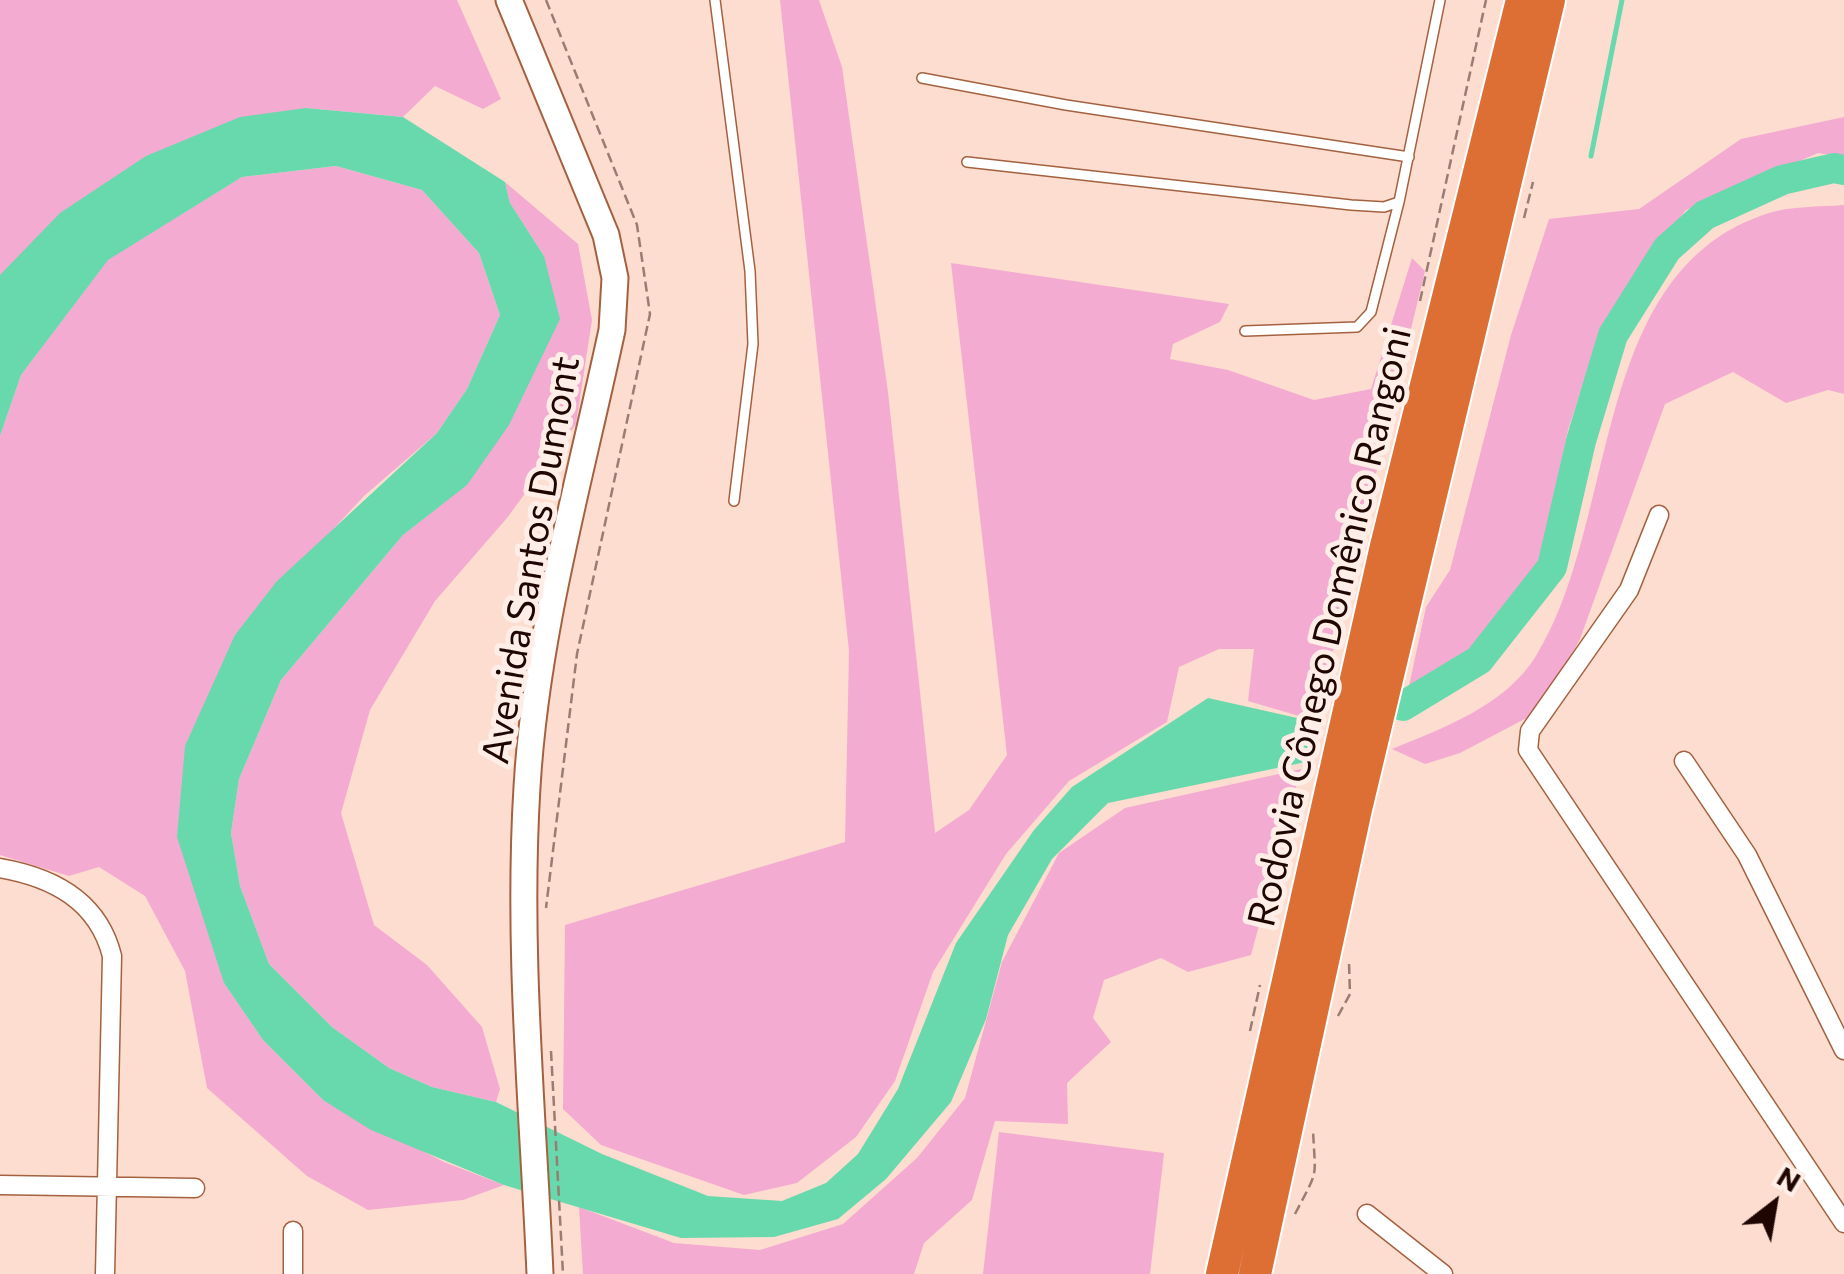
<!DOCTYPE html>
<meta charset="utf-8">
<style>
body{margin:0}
#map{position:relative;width:1844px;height:1274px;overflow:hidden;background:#fcddcf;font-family:Commissioner,sans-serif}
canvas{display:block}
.north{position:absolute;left:1724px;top:1154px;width:100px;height:100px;-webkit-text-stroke:8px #feeee7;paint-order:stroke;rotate:31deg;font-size:28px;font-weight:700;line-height:40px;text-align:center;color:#1f0600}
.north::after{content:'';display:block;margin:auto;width:35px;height:45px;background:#1f0600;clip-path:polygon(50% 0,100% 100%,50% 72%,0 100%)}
</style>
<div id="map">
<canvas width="1844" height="1274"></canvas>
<div class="north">N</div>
</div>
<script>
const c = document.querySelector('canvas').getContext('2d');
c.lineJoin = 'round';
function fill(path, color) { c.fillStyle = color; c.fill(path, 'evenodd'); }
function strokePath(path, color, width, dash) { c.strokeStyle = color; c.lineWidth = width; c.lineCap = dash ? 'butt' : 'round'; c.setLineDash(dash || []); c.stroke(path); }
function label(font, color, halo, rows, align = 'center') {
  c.font = font + ' Commissioner,sans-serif'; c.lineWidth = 10; c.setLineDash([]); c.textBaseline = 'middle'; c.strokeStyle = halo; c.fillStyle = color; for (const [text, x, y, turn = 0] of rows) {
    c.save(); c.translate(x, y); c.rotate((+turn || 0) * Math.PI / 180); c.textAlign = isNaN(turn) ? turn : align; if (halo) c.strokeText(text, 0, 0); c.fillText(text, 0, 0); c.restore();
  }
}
const green = new Path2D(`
 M0,0h457l44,99 -18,10 -48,-23 -32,31 -97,-9 -306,167z
 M780,0h39l23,67 46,325 47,441 34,-23 38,-55 -56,-492 278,41 -9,18 -47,22 -3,15 58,11 86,30 57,-11 41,-131 13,13 -109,450 -68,-20 6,-52h-35l-40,18 -12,55 -98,59 -63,73 -73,118 -38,109 -39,56 -59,46 -53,12 -143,-50 -38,-36 2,-184 280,-83 4,-191z
 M1844,117v40l-26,-4 -132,57 -47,59 -43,74 -28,87 -28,129 -18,37 -39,53 -74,37 17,-79 24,-37 61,-235 38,-116 90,-10 102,-70z
 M336,166l86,24 57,63 21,62 -33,74 -30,44 -73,63 -129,139 -11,348 39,57 60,60 121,62 60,23 -41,15 -95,10 -61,-34 -100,-88 -22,-117 -40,-75 -46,-29 -30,9 -69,-21v-419l21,-61 87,-116 134,-82z
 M505,182l73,62 14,76 -16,104 -69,94 -72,83 -65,109 -29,103 33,112 53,40 55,62 18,62 -4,13 -64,-15 -43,-19 -57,-41 -63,-63 -29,-78 -9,-53 8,-54 42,-99 122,-145 64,-51 77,-228 -34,-53z
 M1844,205v189l-16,-4 -42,13 -53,-31 -68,32 -85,235 -40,72 -80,42 -35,11 -33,-15c51,-21 113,-43 144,-93 85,-136 52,-386 233,-443 22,-7 51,-6 75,-8z
 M1301,769l-50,186 -63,17 -27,-14 -57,22 -11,38 18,24 -44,41 1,41 -73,-3 -23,79 -48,43 -10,31h-331l-4,-67 95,36 86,7 83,-26 74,-66 48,-60 37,-136 57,-109 66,-45z
 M999,1132l165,21 -14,121h-167z`);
const water = new Path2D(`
 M306,108l97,9 102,65 5,21 34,53 16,63 -51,106 -42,60 -64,50 -122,145 -42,99 -8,54 9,53 29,78 63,63 57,41 43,19 64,15 106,52 106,42 74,5 44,-18 32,-29 40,-65 58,-146 78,-113 38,-43 136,-89 107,24 -9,40 -198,41 -56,56 -44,76 -22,84 -35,83 -65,77 -48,40 -64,18 -93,1 -177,-53 -133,-55 -48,-30 -60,-60 -39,-57 -47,-146 8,-91 50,-111 42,-54 160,-148 30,-44 33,-74 -21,-62 -57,-63 -86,-24 -94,11 -134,83 -87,115 -21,61v-161l60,-62 86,-57 94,-39z`);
const stream = new Path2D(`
 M1591,156l31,-156`);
const river = new Path2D(`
 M1403,706l76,-46 73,-93 29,-126 32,-106 54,-86 38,-34 77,-35 52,-12 10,2`);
const path = new Path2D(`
 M546,0l91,225 13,89 -73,340 -31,254
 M1524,218l9,-36
 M1420,301l66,-301
 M1338,1016l12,-22 -1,-31
 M1250,1031l10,-46
 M551,1051l12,223
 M1295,1214c25,-48 20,-33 18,-85`);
const service = new Path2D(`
 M715,0l35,271 3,73 -19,157
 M922,78l144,27 343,52
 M967,162l384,43 33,2 15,-5 41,-202
 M1245,331l112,-4 14,-15 28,-110`);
const minor = new Path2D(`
 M1659,515l-30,75 -99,141 -2,19 316,473
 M1684,761l63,94 97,195
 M0,868c52,9 98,32 112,88l-7,318
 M0,1185l195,3
 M1367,1214l76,60
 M293,1231v43`);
const secondary = new Path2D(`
 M509,0l97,235 9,43 -3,52c-32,150 -76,303 -85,457 -10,162 6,325 13,487`);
const motorway = new Path2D(`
 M1222,1274l164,-728 136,-546
 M1255,1274l101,-465 193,-809`);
const streetNames = [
 ["Avenida Santos Dumont",531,560,-80],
 ["Rodovia Cônego Domênico Rangoni",1330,627,-77]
];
fill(green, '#f4abd2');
fill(water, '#68d8ad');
strokePath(stream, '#68d8ad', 5);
strokePath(river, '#68d8ad', 30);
strokePath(service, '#a46140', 12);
strokePath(minor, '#a46140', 21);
strokePath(secondary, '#a46140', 29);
strokePath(motorway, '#fff', 36);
strokePath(path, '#997d72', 2.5, [10, 5]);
strokePath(service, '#fff', 9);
strokePath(minor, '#fff', 18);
strokePath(secondary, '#fff', 25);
strokePath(motorway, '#dd6f35', 32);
label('38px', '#1f0600', '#feeee7', streetNames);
</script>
